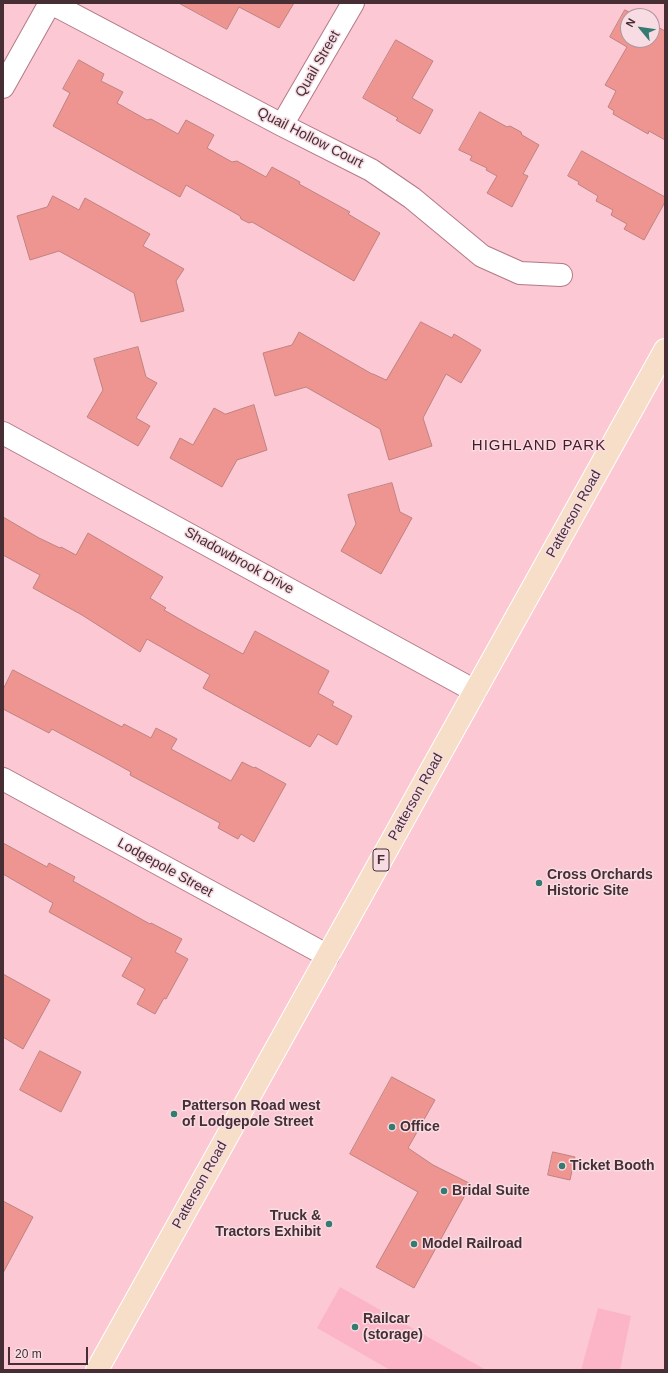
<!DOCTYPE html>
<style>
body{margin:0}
#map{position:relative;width:668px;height:1373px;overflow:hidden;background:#fbc8d4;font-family:Helvetica,sans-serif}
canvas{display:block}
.frame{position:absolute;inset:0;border:4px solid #462e34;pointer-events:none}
.north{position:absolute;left:620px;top:8px;width:40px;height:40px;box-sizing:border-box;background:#f7dde3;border:1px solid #b0979d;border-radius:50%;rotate:299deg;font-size:11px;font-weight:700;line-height:16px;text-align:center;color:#462e34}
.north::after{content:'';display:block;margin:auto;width:14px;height:18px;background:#357b71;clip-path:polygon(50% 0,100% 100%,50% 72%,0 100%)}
.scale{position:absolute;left:8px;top:1347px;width:80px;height:18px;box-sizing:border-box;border:2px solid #462e34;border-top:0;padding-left:5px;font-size:12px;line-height:14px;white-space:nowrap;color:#462e34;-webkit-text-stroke:3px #f7dde3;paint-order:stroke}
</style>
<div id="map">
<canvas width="668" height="1373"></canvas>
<div class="frame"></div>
<div class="north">N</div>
<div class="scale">20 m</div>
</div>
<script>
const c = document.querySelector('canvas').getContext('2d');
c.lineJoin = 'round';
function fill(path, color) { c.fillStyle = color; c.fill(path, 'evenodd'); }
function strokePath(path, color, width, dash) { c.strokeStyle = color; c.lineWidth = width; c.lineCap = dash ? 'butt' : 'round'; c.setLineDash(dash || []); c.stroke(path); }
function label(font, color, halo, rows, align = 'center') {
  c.font = font + ' Helvetica,sans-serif'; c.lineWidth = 3; c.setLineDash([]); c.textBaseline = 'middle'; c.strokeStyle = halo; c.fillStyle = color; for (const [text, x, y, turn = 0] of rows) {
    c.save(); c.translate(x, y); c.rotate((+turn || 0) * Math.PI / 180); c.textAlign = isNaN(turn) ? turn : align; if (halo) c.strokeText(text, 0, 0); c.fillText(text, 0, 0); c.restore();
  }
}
const built = new Path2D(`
 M340,1287l146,83h-96l-73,-42z
 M598,1308l33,8 -11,54h-39z`);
const building = new Path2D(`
 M179,3h115l-15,25 -40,-21 -12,22z
 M625,10l12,6h-9v24h24v-16l13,7v109l-16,-9 -1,3 -35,-20 1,-3 -6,-4 8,-16 -11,-6 22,-38 -17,-10z
 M396,40l37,21 -21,37 21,12 -13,24 -24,-14 2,-2 -35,-20z
 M79,60l25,14 -3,7 22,11 -6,11 30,17 4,-1 27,15 8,-14 28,15 -7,13 25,14 5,-1 29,16 6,-10 28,15 -1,2 51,28 -2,2 32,19 -26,48 -102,-59 -3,1 -8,-4 -1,-3 -54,-31 -6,12 -127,-71 17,-33 -7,-4z
 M480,112l27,15 3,-1 11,6 1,3 17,10 -16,29 5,2 -16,31 -25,-14 10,-17 -11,-6 1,-2 -17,-8 2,-4 -13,-6z
 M582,151l83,46v5l-21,38 -20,-11 3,-5 -16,-9 2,-5 -17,-9 2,-5 -20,-12 1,-2 -11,-6z
 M53,196l26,14 6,-12 65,36 -7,12 41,23 -8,12 8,30 -43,11 -7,-29 -46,-26 -29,-16 -29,9 -13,-44 30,-9z
 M421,322l31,16 2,-4 27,16 -20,33 -15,-9 -23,44 9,28 -43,14 -9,-31 -74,-42 -31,9 -12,-43 29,-8 7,-13 73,42h1l13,6z
 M138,347l8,30 11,6 -21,35 14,8 -12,20 -51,-29 16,-27 -9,-31z
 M254,405l13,45 -30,10 -15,27 -52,-29 10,-20 13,7 21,-37 11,6z
 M392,483l8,29 12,6 -31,56 -40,-23 15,-27 -8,-29z
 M3,517l36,21 21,10 1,-1 15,8 12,-22 75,44 -13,21 16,10 -2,2 33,19 46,25 12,-23 74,40 -11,22 16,9 -2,3 20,11 -15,29 -19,-11 -8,13 -107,-59 7,-13 -63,-36 -7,13 -58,-37 -49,-27 7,-13 -37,-20z
 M13,670l109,57 2,-3 27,14 5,-10 21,11 -6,10 60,32 11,-19 12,6 1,-1 31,17 -32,58 -13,-8 -3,5 -20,-11 2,-5 -90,-48 1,-3 -25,-14 -54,-29 -3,4 -46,-24v-19z
 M3,843l44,24 2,-4 26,14 -2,4 77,43 1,-1 31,16 -7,13 13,7 -22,40 -2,-1 -9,16 -18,-10 8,-15 -23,-13 10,-18 -83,-46 4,-9 -50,-29z
 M3,974l47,26 -27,49 -20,-12z
 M40,1051l41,21 -20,40 -41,-22z
 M392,1077l43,23 -27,48 25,17 38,19 -57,104 -38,-21 42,-75 -68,-38z
 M553,1152l22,5 -5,23 -22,-5z
 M3,1201l30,16 -30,56z`);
const minor = new Path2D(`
 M51,3l231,122 89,45 41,28 70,58 38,17 41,2
 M3,87l47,-84
 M282,125l71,-122
 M3,433l472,258
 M3,779l325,177`);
const major = new Path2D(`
 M97,1370l568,-1020`);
const markers = [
 [539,883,4,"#357b71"],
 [174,1114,4,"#357b71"],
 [392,1127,4,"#357b71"],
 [562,1166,4,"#357b71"],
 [444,1191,4,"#357b71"],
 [329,1224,4,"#357b71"],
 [414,1244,4,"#357b71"],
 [355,1327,4,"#357b71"]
];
const shields = [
 [381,860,16]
];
const shieldNames = [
 ["F",381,860]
];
const streetNames = [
 ["Quail Street",318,64,-60],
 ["Quail Hollow Court",310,138,27],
 ["Patterson Road",574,514,-61],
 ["Shadowbrook Drive",239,561,29],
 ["Patterson Road",416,797,-61],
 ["Lodgepole Street",165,868,29],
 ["Patterson Road",200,1185,-61]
];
const poiNames = [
 ["Cross Orchards",547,875],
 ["Historic Site",547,891],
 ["Patterson Road west",182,1106],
 ["of Lodgepole Street",182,1122],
 ["Office",400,1127],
 ["Ticket Booth",570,1166],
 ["Bridal Suite",452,1191],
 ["Truck &",321,1216,"right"],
 ["Tractors Exhibit",321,1232,"right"],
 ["Model Railroad",422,1244],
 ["Railcar",363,1319],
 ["(storage)",363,1335]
];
const neighbourhoodNames = [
 ["HIGHLAND PARK",539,446]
];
fill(built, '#fcb5c7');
fill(building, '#ef9591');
strokePath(building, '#be827f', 1);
strokePath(minor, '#b37988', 24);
strokePath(major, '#fff', 24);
strokePath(minor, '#fff', 22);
strokePath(major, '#f7dec8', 22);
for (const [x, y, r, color] of markers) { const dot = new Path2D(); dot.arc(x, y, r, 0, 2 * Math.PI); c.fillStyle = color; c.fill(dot); strokePath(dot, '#f7dde3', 1.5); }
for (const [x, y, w] of shields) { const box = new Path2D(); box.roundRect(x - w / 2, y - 11, w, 22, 3); c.fillStyle = '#f7dde3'; c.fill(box); strokePath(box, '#462e34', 1); }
label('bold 13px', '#462e34', null, shieldNames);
label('14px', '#462e34', '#f7dde3', streetNames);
label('bold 14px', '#462e34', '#f7dde3', poiNames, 'left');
c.letterSpacing = '1px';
label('15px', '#491928', '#f7dde3', neighbourhoodNames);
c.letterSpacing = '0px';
</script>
